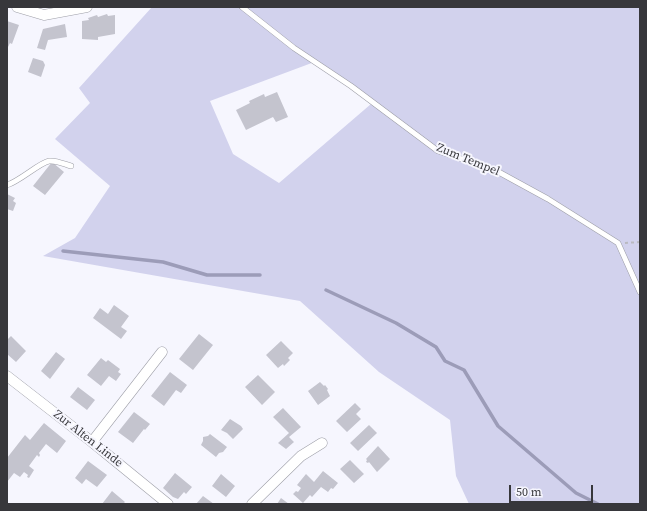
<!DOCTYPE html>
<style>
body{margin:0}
#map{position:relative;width:647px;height:511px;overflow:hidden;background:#f6f6fe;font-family:"Source Serif 4",serif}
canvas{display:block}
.frame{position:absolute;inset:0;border:8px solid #37373b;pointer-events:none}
.scale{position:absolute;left:509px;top:485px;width:84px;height:18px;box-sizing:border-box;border:2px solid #37373b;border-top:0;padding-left:5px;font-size:12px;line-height:14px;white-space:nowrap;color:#37373b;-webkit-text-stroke:3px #f6f6fe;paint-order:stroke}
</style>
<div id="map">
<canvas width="647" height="511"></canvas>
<div class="frame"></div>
<div class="scale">50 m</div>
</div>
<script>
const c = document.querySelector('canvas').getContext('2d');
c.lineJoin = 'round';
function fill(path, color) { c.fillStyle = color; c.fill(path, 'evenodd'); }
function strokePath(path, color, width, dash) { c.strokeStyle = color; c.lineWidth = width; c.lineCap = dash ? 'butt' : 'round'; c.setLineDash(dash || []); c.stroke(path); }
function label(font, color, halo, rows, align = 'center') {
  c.font = font + ' "Source Serif 4",serif'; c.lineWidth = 4; c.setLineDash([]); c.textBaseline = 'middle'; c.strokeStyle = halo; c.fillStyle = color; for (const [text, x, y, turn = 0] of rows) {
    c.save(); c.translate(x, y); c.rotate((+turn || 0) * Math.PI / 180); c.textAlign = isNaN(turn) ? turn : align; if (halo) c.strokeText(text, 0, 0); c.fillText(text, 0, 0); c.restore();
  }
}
const green = new Path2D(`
 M152,7h488v280l-22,-46 -68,-44 -53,-28 -58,-20 -122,-88 -107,40 23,53 46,29 92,-79 66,48 58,19 52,29 70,44 23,52v208h-171l-13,-28 -6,-56 -71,-48 -79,-71 -257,-45 32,-18 35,-52 -55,-47 35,-36 -11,-15z`);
const stream = new Path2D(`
 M63,251l100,11 44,13h53
 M326,290l70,33 40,24 9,14 19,9 34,56 78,67 22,11`);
const building = new Path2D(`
 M107,14l1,2 7,-1v19l-17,3v3l-16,-1v-18l7,-1 -1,-2 9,-3 1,2z
 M7,21l12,4 -7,19 -2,-1 -3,6z
 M65,24l2,13 -19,3 -3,10 -8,-2 6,-19z
 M33,58l10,3 2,4 -4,12 -13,-5z
 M277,92l11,25 -12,5 -3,-5 -27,13 -10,-20 14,-7 -1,-2 15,-7 1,3z
 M52,162l12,10 -19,23 -12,-9z
 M7,194l8,4 -2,3 3,2 -3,8 -6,-2z
 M114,305l15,11 -8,11 6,4 -6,8 -28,-21 7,-10 8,6z
 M199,334l14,11 -20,25 -14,-11z
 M11,336l15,15 -10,11 -9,-8v-14z
 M281,341l12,12 -5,5 2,2 -6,6 -1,-2 -5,4 -12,-13z
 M56,352l9,7 -15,20 -9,-8z
 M101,358l5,4 2,-2 12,9 -2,3 3,2 -5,7 -7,-5 -8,10 -14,-11z
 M170,372l17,13 -6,8 -5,-3 -12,16 -13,-10z
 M258,375l17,17 -13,13 -17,-18z
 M320,382l4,4 1,-1 3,4 -1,1 3,6 -12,9 -10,-14z
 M78,387l17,13 -8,10 -17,-13z
 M355,403l6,6 -5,5 5,5 -14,13 -11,-11z
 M283,408l18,19 -12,10 5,5 -8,7 -8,-6 11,-10 -16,-16z
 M134,412l16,12 -5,6 -1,-1 -11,14 -15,-11z
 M230,419l11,7 2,3 -10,10 -6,-6 -6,-3z
 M44,423l22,18 -9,12 -11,-9 -7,9 1,2 -1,2 -2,-2 -8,11 5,4 -5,8 -2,-1 1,-2 -4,-3 -4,5 -6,-4 -7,9v-24l18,-23 5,5z
 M369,425l8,8 -19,18 -8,-8z
 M210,434l17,13 -4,5 -4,1 -3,4 -15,-12 2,-4v-4l5,-1z
 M378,446l12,13 -13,13 -8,-10 -1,1 -2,-1 1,-2 -1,-1z
 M350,460l14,14 -10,9 -14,-14z
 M88,461l19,14 -10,12 -11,-8 -4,5 -7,-6z
 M323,471l15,12 -5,6 -2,-1 -3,4 -7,-5 -9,10 -2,-2 -7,8 -10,-9 3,-3 2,1 3,-4 -4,-3 9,-11 8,8z
 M175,473l17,14 -6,7 -2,-2 -6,7 -5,-2 -10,-9z
 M221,474l14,12 -9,11 -14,-11z
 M112,491l13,11 -2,2h-21z
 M203,496l11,8h-18z
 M281,498l8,6h-12z`);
const path = new Path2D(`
 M625,243l15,-1`);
const service = new Path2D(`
 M242,7l52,41 57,38 87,65 57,19 53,29 70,44 22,49
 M7,185c13,-4 32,-22 42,-24 7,-1 15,3 22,5`);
const minor = new Path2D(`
 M17,7l27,8 43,-8
 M7,376l85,66 76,62
 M92,442l70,-90
 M252,504l49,-48 21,-13`);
const streetNames = [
 ["Zum Tempel",468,160,22],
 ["Zur Alten Linde",88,439,38]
];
fill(green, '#d2d2ed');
strokePath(stream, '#9c9cb8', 3.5);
fill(building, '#c4c4ce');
strokePath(service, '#9d9ea7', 6);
strokePath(minor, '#9d9ea7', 11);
strokePath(path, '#b9b9c0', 2, [3, 3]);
strokePath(service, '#fff', 5);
strokePath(minor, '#fff', 10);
label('12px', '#37373b', '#f6f6fe', streetNames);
</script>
